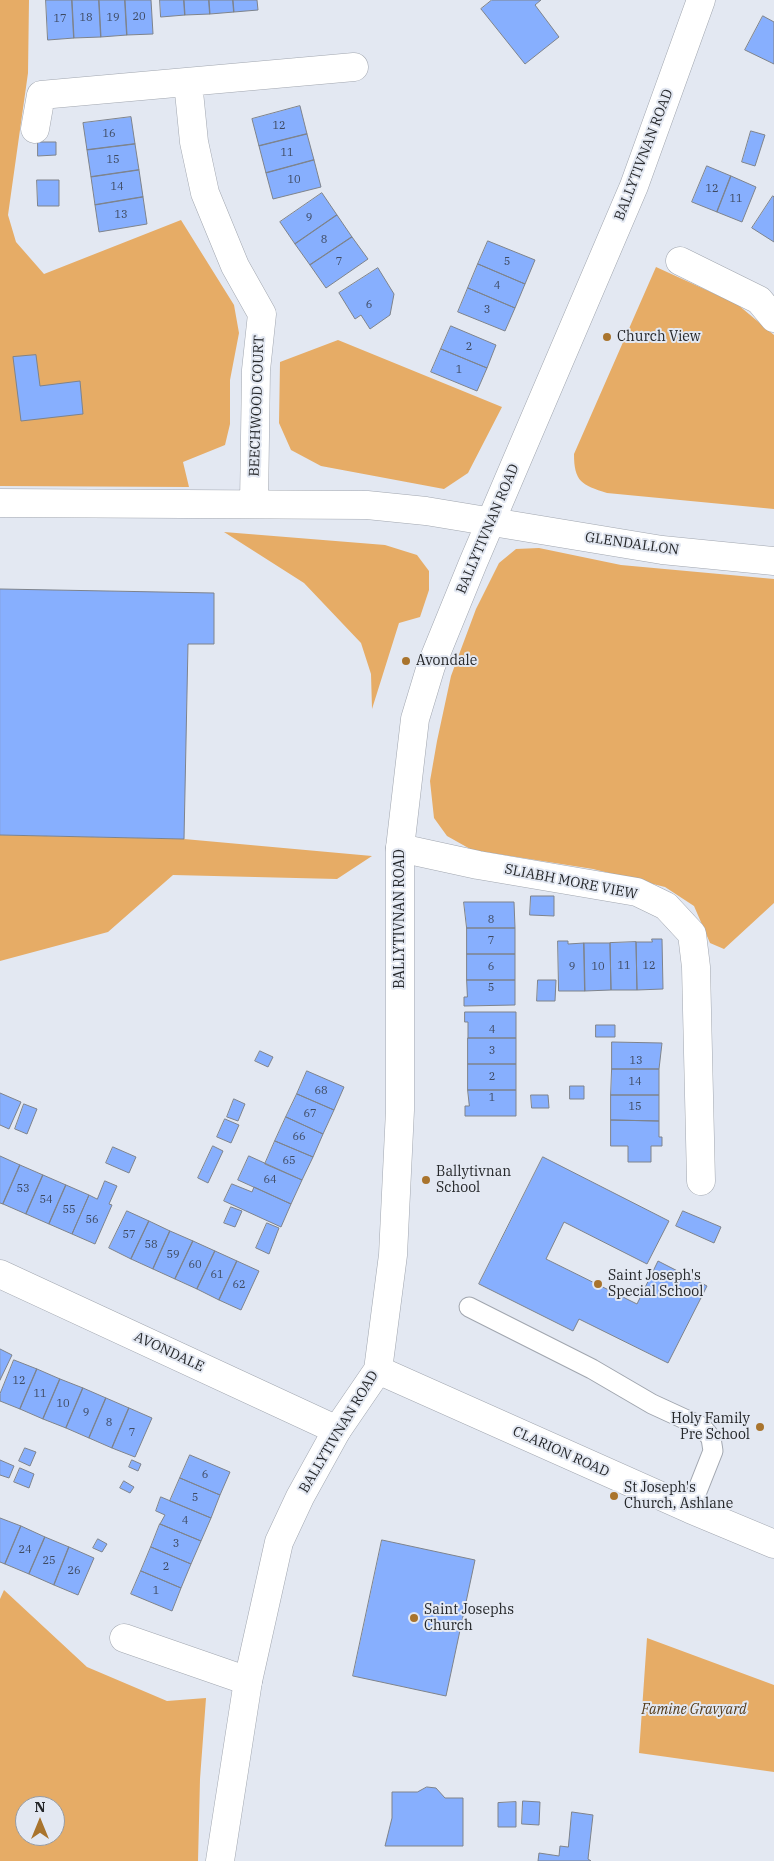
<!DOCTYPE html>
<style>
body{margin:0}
#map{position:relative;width:774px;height:1861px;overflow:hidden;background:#e3e8f2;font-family:"IBM Plex Serif",serif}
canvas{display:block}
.north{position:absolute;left:15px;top:1796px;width:50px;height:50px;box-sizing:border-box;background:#e3e8f2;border:1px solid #979ba2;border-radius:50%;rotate:0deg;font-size:14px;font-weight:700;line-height:20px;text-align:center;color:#25272a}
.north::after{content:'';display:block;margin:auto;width:18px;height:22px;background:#a9742d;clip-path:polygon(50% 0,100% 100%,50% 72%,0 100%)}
</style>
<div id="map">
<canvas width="774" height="1861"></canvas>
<div class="north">N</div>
</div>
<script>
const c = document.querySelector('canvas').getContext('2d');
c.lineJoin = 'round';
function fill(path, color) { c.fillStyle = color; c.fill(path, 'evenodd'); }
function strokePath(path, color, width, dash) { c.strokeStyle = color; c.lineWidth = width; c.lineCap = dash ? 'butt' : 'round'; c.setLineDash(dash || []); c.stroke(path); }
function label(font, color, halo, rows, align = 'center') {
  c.font = font + ' "IBM Plex Serif",serif'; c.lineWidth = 4; c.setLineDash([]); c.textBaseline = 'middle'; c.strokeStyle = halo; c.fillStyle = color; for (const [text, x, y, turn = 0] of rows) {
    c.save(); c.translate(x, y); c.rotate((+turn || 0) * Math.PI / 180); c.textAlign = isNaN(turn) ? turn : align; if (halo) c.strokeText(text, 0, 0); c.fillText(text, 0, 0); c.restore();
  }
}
const green = new Path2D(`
 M0,0h29l-1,73 -20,142 8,27 28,32 137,-54 53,85 5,28 -9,47v44l-5,21 -42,17 6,25 -189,-1z
 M656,267l81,37 37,31v174l-167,-16c-25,-8 -33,-11 -33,-39z
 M338,340l164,67 -34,66 -24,16 -123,-23 -30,-16 -12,-27 1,-61z
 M224,532l161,13 32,10 12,16v19l-9,27 -21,6 -27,86 -1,-35 -10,-31 -57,-60z
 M539,548l82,17 153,14v324l-50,46 -14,-6 -16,-37 -29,-19 -72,-18 -121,-19 -25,-14 -13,-18 -4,-37 7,-40 14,-65 25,-67 23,-46 17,-14z
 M0,835l184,4 188,17 -35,23 -164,-4 -65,57 -108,29z
 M4,1590l83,77 80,34 39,-3 -6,81 -2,82h-198v-262zM25,1806h30v30h-30z
 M647,1638l127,47v87l-135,-19z`);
const building = new Path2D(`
 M46,0h26l2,38 -26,2z
 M72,0h27l2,37 -27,1z
 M99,0h26l2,35 -26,2z
 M125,0h26l2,34 -26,1z
 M160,0h24l1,15 -24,2z
 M184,0h25l1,14 -25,1z
 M209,0h24l1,12 -24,2z
 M233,0h24l1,10 -24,2z
 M492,0h49l-6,5 24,32 -34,27 -44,-55z
 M763,16l11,6v42l-29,-14z
 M300,106l7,28 -48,12 -7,-27z
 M131,117l4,27 -48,6 -4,-27z
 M751,131l14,4 -10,31 -13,-4z
 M307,134l7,26 -48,13 -7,-27z
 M38,142h18v13l-18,1z
 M135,144l4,26 -48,7 -4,-27z
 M314,160l7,27 -48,12 -7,-26z
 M707,166l24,10 -14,36 -25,-10z
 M139,170l4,27 -48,8 -4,-28z
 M731,176l25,11 -14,35 -25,-10z
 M37,180h22v26h-21z
 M322,193l15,22 -42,29 -15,-22z
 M773,196l1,1v45l-22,-14z
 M143,197l4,27 -48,8 -4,-27z
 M337,215l15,22 -42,28 -15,-21z
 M352,237l16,22 -42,29 -16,-23z
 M488,241l47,19 -10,24 -47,-20z
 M478,264l47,20 -10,24 -47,-20z
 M378,268l16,26 -4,21 -20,14 -9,-14 -6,4 -16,-26z
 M468,288l47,20 -10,23 -47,-19z
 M451,326l45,19 -9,23 -46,-19z
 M441,349l46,19 -10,23 -46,-19z
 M36,355l4,31 40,-5 3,33 -62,7 -8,-64z
 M0,589l214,4v51h-26l-4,195 -184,-4z
 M531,896h23v20l-24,-1z
 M464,902h50l1,26h-48z
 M467,928h48v26h-48z
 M652,939h10l1,50 -26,1 -1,-48h16z
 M558,941h10v3l16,-1 1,48h-26z
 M636,942l1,48h-26l-1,-47z
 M584,943h26l1,47 -26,1z
 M467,954h48v26h-48z
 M467,980h48v25l-51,1v-9h3z
 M538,980h18l-1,21h-18z
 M465,1012h51v26h-48v-16h-3z
 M596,1025h19v12h-19z
 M468,1038h48v26h-48z
 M612,1042l50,1 -3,26h-47z
 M260,1051l13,6 -5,10 -13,-6z
 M468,1064h48v26h-48z
 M612,1069h47v26h-48z
 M307,1071l37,16 -10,23 -37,-16z
 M570,1086h14v13h-14z
 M468,1090h48v26h-51v-10h4z
 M0,1093l21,9 -12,27 -9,-4z
 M297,1094l37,16 -11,24 -37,-17z
 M531,1095h17l1,13h-17z
 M611,1095h48v26l-48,-1z
 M234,1099l11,5 -7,17 -11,-4z
 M24,1104l13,5 -10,25 -12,-5z
 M286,1117l37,17 -10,23 -38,-16z
 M225,1119l14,6 -8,18 -14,-6z
 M611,1120l48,1v16h3v9h-11v16h-23v-16h-17z
 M275,1141l38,16 -11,23 -37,-16z
 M213,1146l10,5 -15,32 -10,-5z
 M113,1147l23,10 -7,16 -23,-10z
 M0,1156l20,9 -17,39 -3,-1z
 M249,1156l53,24 -11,24 -53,-24z
 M543,1157l126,64 -22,43 -83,-42 -18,37 91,45 21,-43 49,25 -39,77 -89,-44 -6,12 -94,-47z
 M20,1165l23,10 -17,39 -23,-10z
 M43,1175l23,10 -17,39 -23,-10z
 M105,1181l12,5 -8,18 3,1 -17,39 -23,-10 17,-39 8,4z
 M232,1184l20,8 2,-5 37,17 -10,23 -57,-26z
 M66,1185l23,10 -17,39 -23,-10z
 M231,1207l11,4 -7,16 -11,-4z
 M127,1211l22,10 -18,38 -22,-11z
 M683,1211l38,16 -7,16 -38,-17z
 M149,1221l21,10 -17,38 -22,-10z
 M267,1223l12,5 -10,26 -13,-6z
 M170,1231l23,10 -18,38 -22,-10z
 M193,1241l22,10 -18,38 -22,-10z
 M215,1251l22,10 -18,39 -22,-11z
 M237,1261l22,10 -18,39 -22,-10z
 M0,1349l12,6 -12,25z
 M14,1360l23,9 -17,40 -20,-8v-7z
 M37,1369l23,10 -17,40 -23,-10z
 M60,1379l23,9 -17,40 -23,-9z
 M83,1388l23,10 -17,40 -23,-10z
 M106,1398l23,10 -17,40 -23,-10z
 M129,1408l23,10 -17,39 -23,-9z
 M25,1448l11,4 -6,14 -11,-5z
 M190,1455l40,17 -10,23 -40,-17z
 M0,1460l14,6 -5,12 -9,-3z
 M132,1460l9,4 -3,7 -9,-4z
 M20,1468l14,6 -5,14 -15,-6z
 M180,1478l40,17 -9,23 -41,-17z
 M124,1481l10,6 -4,6 -10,-5z
 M161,1497l50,21 -10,23 -41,-17 5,-9 -9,-4z
 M0,1518l21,8 -16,38 -5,-2z
 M160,1524l41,17 -10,23 -40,-17z
 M21,1526l24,11 -16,37 -24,-10z
 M45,1537l24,10 -15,38 -25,-11z
 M98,1539l9,5 -5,8 -9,-4z
 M382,1540l93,20 -29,136 -93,-20z
 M69,1547l25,11 -16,37 -24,-10z
 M151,1547l40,17 -10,24 -40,-17z
 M141,1571l40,17 -9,23 -41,-17z
 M427,1787l9,1 9,10h18v48h-78l7,-28v-26h25z
 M523,1801l17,1 -1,23 -17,-1z
 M516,1802v25h-18v-24z
 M572,1812l21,3 -5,44 3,2h-53l1,-8 20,3 1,-10 8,1z`);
const service = new Path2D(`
 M469,1307l123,62 60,35 50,23 9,11 2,13 -23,58`);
const minor = new Path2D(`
 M188,82l6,60 11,51 30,73 27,48 -6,56 -2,134
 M35,129l6,-34 313,-28
 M680,261l79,39 15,18
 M0,503l367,2 59,6 236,39 112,11
 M400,848l78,17 159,27 29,14 26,28 4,33 5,214
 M0,1274l337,156
 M124,1638l124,43`);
const tertiary = new Path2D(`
 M378,1370l312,139 84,35
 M220,1861l28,-180 31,-139 21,-45 37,-67 41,-60 15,-115 7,-145v-262l15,-129 16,-53 42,-103 161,-377 67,-186`);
const markers = [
 [607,337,5,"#a9742d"],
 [406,661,5,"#a9742d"],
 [426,1180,5,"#a9742d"],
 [598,1284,5,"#a9742d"],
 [760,1427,5,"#a9742d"],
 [614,1496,5,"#a9742d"],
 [414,1618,5,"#a9742d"]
];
const numberNames = [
 ["20",139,17],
 ["18",86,18],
 ["19",113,18],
 ["17",60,19],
 ["12",279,126],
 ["16",109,134],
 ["11",287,153],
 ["15",113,160],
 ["10",294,180],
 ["14",117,187],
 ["12",712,189],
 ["11",736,199],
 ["13",121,215],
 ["9",309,218],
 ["8",324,240],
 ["7",339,262],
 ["5",507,262],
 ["4",497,286],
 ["6",369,305],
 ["3",487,310],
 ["2",469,347],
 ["1",459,370],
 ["8",491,920],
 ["7",491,941],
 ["11",624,966],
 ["12",649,966],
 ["6",491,967],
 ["9",572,967],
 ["10",598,967],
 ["5",491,988],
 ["4",492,1030],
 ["3",492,1051],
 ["13",636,1061],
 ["2",492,1077],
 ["14",635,1082],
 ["68",321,1091],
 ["1",492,1098],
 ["15",635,1107],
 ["67",310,1114],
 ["66",299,1137],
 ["65",289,1161],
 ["64",270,1180],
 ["53",23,1189],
 ["54",46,1200],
 ["55",69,1210],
 ["56",92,1220],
 ["57",129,1235],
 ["58",151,1245],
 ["59",173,1255],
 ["60",195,1265],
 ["61",217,1275],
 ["62",239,1285],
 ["12",19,1381],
 ["11",40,1394],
 ["10",63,1404],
 ["9",86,1413],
 ["8",109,1423],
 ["7",132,1433],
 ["6",205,1475],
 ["5",195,1498],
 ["4",185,1521],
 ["3",176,1544],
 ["24",25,1550],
 ["25",49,1561],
 ["2",166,1567],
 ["26",74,1571],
 ["1",156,1591]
];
const streetNames = [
 ["BALLYTIVNAN ROAD",644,155,-69],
 ["BEECHWOOD COURT",257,406,-88],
 ["BALLYTIVNAN ROAD",488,529,-67],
 ["GLENDALLON",632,544,8],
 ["SLIABH MORE VIEW",571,882,11],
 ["BALLYTIVNAN ROAD",400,919,-90],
 ["AVONDALE",169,1352,25],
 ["BALLYTIVNAN ROAD",339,1432,-59],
 ["CLARION ROAD",561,1452,24]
];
const poiNames = [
 ["Church View",617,337],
 ["Avondale",416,661],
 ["Ballytivnan",436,1172],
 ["School",436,1188],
 ["Saint Joseph's",608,1276],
 ["Special School",608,1292],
 ["Holy Family",750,1419,"right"],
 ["Pre School",750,1435,"right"],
 ["St Joseph's",624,1488],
 ["Church, Ashlane",624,1504],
 ["Saint Josephs",424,1610],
 ["Church",424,1626]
];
const parkNames = [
 ["Famine Gravyard",694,1710]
];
fill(green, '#e6ac66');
fill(building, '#87affe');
strokePath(building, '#7e838b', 1);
strokePath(service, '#a1a6af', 21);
strokePath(minor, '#a1a6af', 29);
strokePath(tertiary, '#a1a6af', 29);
strokePath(service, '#fff', 19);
strokePath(minor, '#fff', 28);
strokePath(tertiary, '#fff', 28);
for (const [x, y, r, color] of markers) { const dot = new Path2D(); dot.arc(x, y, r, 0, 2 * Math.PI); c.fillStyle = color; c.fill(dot); strokePath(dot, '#e3e8f2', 2); }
label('11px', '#3e495f', null, numberNames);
label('14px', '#25272a', '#e3e8f2', streetNames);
label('14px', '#25272a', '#e3e8f2', poiNames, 'left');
label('italic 14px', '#543a18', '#e3e8f2', parkNames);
</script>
